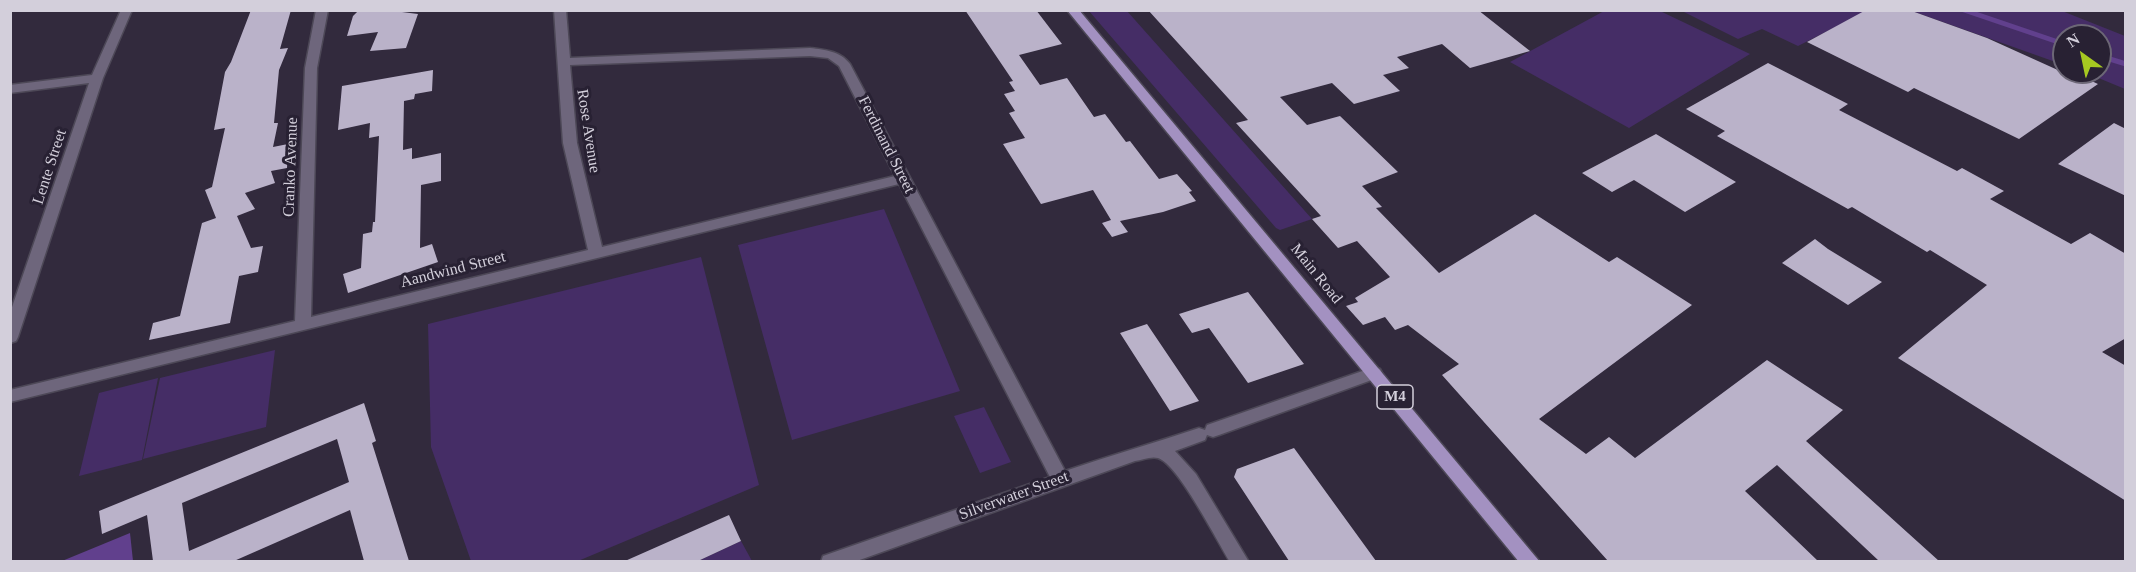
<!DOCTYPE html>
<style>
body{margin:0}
#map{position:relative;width:2136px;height:572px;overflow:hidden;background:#322a3d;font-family:"Times New Roman",serif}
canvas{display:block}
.frame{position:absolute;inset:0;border:12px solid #d3cfdb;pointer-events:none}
.north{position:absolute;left:2052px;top:24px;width:60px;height:60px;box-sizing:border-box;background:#282133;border:2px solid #6c6776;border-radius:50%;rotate:327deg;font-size:16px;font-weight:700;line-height:24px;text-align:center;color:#d3cfdb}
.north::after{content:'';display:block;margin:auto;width:21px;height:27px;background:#a6c821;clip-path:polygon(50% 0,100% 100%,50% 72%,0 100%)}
</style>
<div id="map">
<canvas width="2136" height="572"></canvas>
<div class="frame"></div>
<div class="north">N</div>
</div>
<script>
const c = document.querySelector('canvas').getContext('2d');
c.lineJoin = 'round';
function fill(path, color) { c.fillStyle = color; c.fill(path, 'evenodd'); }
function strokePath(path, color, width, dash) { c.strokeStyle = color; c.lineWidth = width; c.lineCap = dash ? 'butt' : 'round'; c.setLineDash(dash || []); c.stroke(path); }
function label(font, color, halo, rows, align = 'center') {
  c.font = font + ' "Times New Roman",serif'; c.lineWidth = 6; c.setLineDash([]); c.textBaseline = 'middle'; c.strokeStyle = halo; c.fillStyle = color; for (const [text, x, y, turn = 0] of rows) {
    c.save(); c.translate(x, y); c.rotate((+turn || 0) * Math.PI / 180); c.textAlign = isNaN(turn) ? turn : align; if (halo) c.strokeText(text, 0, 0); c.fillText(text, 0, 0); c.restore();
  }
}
const green = new Path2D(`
 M1606,10l54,1 90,43 -121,74 -119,-66z
 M1089,11h38l185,208 -32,11 -4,-2z
 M1682,11l2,-1 183,1 -69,35 -36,-17 -24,10z
 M1912,11h150l63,25v53l-41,-17h16v-36h-36v29z
 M884,209l76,182 -168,49 -54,-195z
 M701,257l58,228 -181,76h-107l-40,-114 -3,-123z
 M275,350l-9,77 -123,32 17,-81z
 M158,378l-16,82 -63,16 20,-83z
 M984,407l27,55 -31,11 -26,-57z
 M741,541l11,20h-54z`);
const water = new Path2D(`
 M130,533l3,28h-71z`);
const stream = new Path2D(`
 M1964,10l100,34
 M2100,56l26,8`);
const building = new Path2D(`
 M251,10h40l-11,39 8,-1 -9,22 -5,53h4l-5,24 15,-3 -1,24 -16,3 4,12 -30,10 10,16 -18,7 14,32 12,-2 -5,26 -19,4 -9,47 -81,17 4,-17 27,-7 22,-93 14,-5 -11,-28 7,-3 13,-59 -11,2 11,-58 6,-10z
 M386,10l32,4 -12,34 -36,3 8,-19 -31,4 6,-20 5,-5z
 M965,10h71l26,34 -43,11 21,30 27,-7 27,39 11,-3 21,28 4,-1 29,38 18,-5 15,17 -3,1 7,9 -33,11 -43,9 8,11 -16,5 -10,-14 9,-3 -18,-30 -52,14 -38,-60 22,-6 -16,-25 6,-2 -11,-17 11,-3 -6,-9 4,-1z
 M1148,10h330l52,41 -60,17 -28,-24 -45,13 12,11 -26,7 17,16 -46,13 -22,-21 -52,14 27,28 33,-9 58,56 -36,14 20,21 -6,1 63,65 96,-59 74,48 8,-5 75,48 -153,114 47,35 23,-17 26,21 132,-98 76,50 -37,31 133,120h-60l-102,-96 -32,26 73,70h-210l-166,-186 17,-11 -51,-39 -13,5 -10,-13 -22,8 -17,-19 12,-4 -3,-4 35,-21 -33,-36 -19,7 -26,-29 9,-3 -85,-93 12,-3z
 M1866,10h43l78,28 73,33 4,-3v4h8l26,12 -79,55 -105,-51 -6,4 -101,-50z
 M1768,63l80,41 -9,6 118,61 5,-3 42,23 -14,8 81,45 19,-11 36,21v84l-24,14 24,14v135l-228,-143 89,-73 -57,-35 -3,2 -75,-45 -4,2 -131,-73 8,-5 -39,-22z
 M433,70l-1,21 -17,3 -1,5 -10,2 -1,49 9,-2v11l29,-6v28l-20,4 -1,63 12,-4 6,18 -90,31 -5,-19 18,-6 2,-34 9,-2 1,-10h2l4,-86 -10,2 1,-15 -32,7 4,-44z
 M2114,123l12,6v67l-68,-32z
 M1656,134l80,48 -51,30 -51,-32 -22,12 -30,-19z
 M1815,239l13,10 54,33 -34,23 -66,-42z
 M1248,292l56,72 -56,19 -39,-55 -17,5 -13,-19z
 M1147,324l52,77 -29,10 -50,-78z
 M364,403l12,38 -4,2 37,118h-45l-14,-51 -116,51h-81l-6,-46 -45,19 -3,-23zM337,439l12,43 -160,69 -7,-48z
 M1294,448l82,113h-87l-55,-84 3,-8z
 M729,515l12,26 -43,20h-73z`);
const minor = new Path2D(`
 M121,10h11l-29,68 -85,259 -2,4 -6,2v-30l79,-230 -79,10v-8l82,-10z
 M316,10h12l-11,58 -6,249 277,-67 -25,-107 -9,-133h12l4,48 240,-10c16,2 30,3 40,16l215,407c44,-15 89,-28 134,-43l6,2 2,-5 167,-58 6,2 2,4 -2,4 -161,58 -6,2 -6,-2 -2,5 -30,11 21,23 53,88h-19c-13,-21 -52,-98 -72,-104 -7,-2 -16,2 -23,3l-281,101h-33l2,-6 227,-79 -151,-293 -889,218v-12l285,-69 10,-253zM810,56l18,2 11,8 56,110 -293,71 -25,-104 -7,-78z`);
const primary = new Path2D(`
 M1067,10h12l461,552h-21z`);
const shields = [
 [1395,397,36]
];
const shieldNames = [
 ["M4",1395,397]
];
const streetNames = [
 ["Rose Avenue",588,131,81],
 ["Ferdinand Street",886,145,63],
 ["Lente Street",50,167,-72],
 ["Cranko Avenue",291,167,-88],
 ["Aandwind Street",453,270,-14],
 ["Main Road",1316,274,51],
 ["Silverwater Street",1014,496,-20]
];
fill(green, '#452d66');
fill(water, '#61408d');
strokePath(stream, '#61408d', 5);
fill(building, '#bab2c9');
strokePath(minor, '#4d4857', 3);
strokePath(primary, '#4d4857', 3);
fill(minor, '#6e667c');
fill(primary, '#a391c1');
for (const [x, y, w] of shields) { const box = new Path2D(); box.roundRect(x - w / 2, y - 12, w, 24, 4.5); c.fillStyle = '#282133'; c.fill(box); strokePath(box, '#d3cfdb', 1.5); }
label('bold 15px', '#d3cfdb', null, shieldNames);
label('16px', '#d3cfdb', '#282133', streetNames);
</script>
